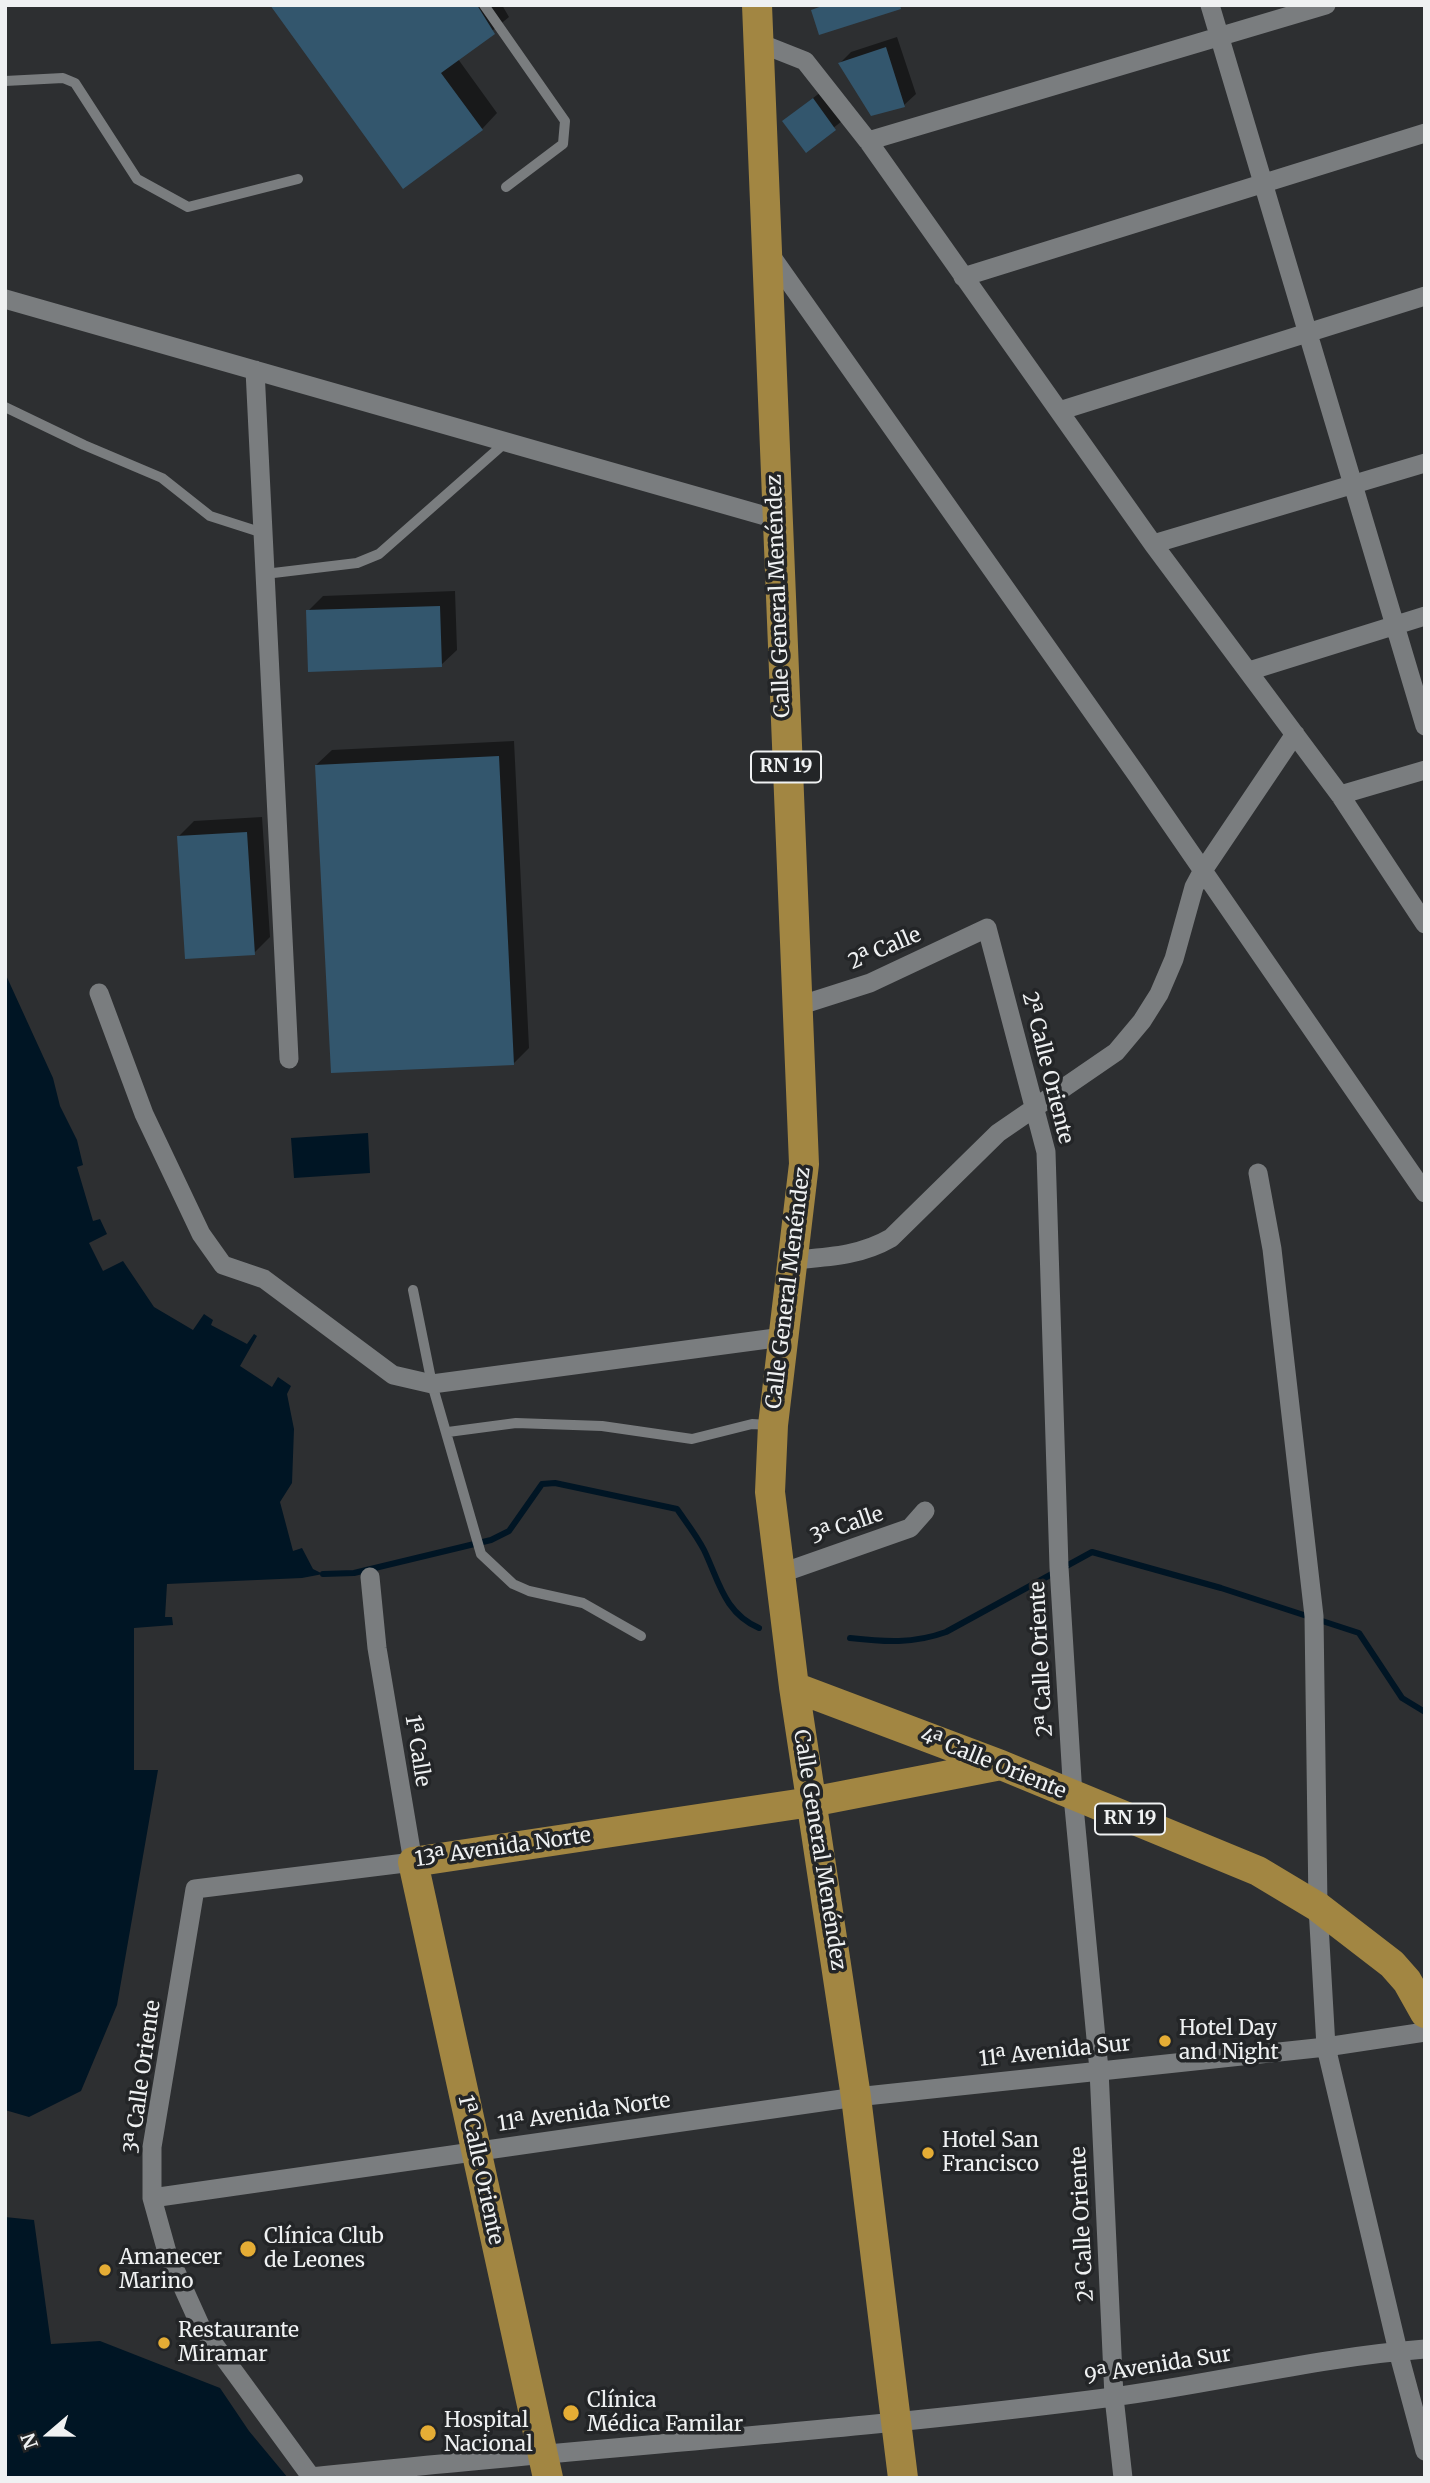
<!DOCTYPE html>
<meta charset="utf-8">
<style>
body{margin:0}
#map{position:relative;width:1430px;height:2483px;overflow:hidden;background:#2d2f31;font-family:Merriweather,serif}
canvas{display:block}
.frame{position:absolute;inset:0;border:7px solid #eff1f2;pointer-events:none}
.north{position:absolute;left:14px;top:2399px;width:70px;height:70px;-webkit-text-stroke:5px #232527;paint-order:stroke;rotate:250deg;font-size:19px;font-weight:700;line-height:28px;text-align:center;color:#eff1f2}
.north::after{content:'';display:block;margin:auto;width:24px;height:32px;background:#eff1f2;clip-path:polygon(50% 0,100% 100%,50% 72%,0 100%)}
</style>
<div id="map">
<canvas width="1430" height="2483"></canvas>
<div class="frame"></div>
<div class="north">N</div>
</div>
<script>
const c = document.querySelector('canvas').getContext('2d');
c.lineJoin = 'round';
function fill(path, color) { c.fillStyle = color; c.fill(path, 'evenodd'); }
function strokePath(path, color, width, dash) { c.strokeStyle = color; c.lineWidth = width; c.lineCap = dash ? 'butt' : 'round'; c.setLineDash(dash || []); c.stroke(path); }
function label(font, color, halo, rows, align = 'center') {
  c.font = font + ' Merriweather,serif'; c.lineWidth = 7; c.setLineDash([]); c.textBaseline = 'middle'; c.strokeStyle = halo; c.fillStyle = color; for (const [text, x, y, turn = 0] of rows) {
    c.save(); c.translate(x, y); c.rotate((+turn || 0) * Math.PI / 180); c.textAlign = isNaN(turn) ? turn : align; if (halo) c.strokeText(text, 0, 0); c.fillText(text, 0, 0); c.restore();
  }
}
const water = new Path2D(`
 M5,973l48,105 7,28 17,34 6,25 -6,2 16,54 7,-2 7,15 -18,9 14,28 20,-10 31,46 39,23 11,-16 9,6 -2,5 36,19 7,-10 3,2 -17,30 32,21 6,-10 13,9 -4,8 7,35 -2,54 -12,19 13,49 9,-3 11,21 10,5 -21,4 -135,6 -2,33h7l1,8 -39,3v142h24l-41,235 -36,86 -52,26 -24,-7z
 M368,1133l2,40 -76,5 -3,-40z
 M5,2217l29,3 17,124 49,-3 120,47 29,43 39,47h-283z`);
const shadow = new Path2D(`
 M272,5h230l7,12 -51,42 39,54 -15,16z
 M897,37l19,57 -12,11 -64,-42 11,-11z
 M821,92l21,29 -36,29 -14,-36z
 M455,591l2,59 -16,15 -133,-54 15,-15z
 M514,741l15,307 -15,15 -198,-298 16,-15z
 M262,817l8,120 -16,16 -75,-117 15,-15z`);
const stream = new Path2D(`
 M323,1574l31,-1 137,-33 18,-9 33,-47 13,-1 122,26c9,13 20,27 27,41 15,31 20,63 55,78
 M850,1638c35,4 63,6 96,-6l146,-80 129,36 138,45 43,65 23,14`);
const building = new Path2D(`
 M270,5h207l18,29 -54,39 42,57 -80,59z
 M825,5h75l1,4 -82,26 -8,-25z
 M886,47l19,60 -34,9 -33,-53z
 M813,98l23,32 -30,23 -24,-32z
 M440,606l2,61 -134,5 -2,-62z
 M499,756l15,309 -183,8 -16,-308z
 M247,832l8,123 -70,4 -8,-123z`);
const service = new Path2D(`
 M484,5l81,116 -2,23 -57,43
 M5,81l58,-3 12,5 62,96 51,28 110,-28
 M5,407l79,38 78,33 48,38 53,17
 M265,574l92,-11 22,-9 127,-112
 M413,1290l19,94 49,170 32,30 16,7 54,12 58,33
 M448,1432l68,-9 86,3 90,13 60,-15 17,1`);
const minor = new Path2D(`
 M1210,5l215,721
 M757,42l48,19 63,80 285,403 187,251 85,129
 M868,141l458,-136
 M769,253l368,522 288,418
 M963,277l462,-144
 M5,299l771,220
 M255,370l34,689
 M1059,411l366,-115
 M1153,544l272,-81
 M1249,671l176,-55
 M1340,795l85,-25
 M99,993l45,121 57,120 22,31 41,14 129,96 39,9 351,-47
 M798,1006l72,-23 117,-55 59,224 13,415 14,229 26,274 15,327 9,81
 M1258,1173l14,76 42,367 4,291 8,140 72,304 27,100
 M793,1260c35,-3 67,-4 98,-22l107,-105 118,-81 26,-31 17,-27 15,-35 20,-72 8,-15 93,-138
 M779,1574l131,-46 15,-17
 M152,2198l704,-101 470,-50 99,-15
 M311,2477c267,-29 536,-45 802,-80 104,-14 207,-40 312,-48
 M312,2478l-112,-153 -33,-73 -15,-54v-51l43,-258 218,-27 -36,-214 -7,-71`);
const primary = new Path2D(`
 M757,5l47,1159 -31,261 -3,67 24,195 62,410 47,381
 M794,1687l207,78 257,106 60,36 74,57 15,17 18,32
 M548,2478l-135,-616 398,-60 190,-37`);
const markers = [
 [1165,2041,7,"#e5ad35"],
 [928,2153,7,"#e5ad35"],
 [248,2249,9,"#e5ad35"],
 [105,2270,7,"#e5ad35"],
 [164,2343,7,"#e5ad35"],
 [571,2413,9,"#e5ad35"],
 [428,2433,9,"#e5ad35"]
];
const shields = [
 [786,767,70],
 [1130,1819,70]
];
const shieldNames = [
 ["RN 19",786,767],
 ["RN 19",1130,1819]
];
const streetNames = [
 ["Calle General Menéndez",779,596,-92],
 ["2ª Calle",885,949,-23],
 ["2ª Calle Oriente",1047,1068,76],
 ["Calle General Menéndez",789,1288,-83],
 ["3ª Calle",847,1526,-19],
 ["2ª Calle Oriente",1042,1659,-93],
 ["1ª Calle",417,1751,81],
 ["4ª Calle Oriente",993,1764,22],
 ["13ª Avenida Norte",503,1848,-8],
 ["Calle General Menéndez",819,1850,81],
 ["11ª Avenida Sur",1055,2052,-6],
 ["3ª Calle Oriente",143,2077,-82],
 ["11ª Avenida Norte",584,2113,-8],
 ["1ª Calle Oriente",480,2170,78],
 ["2ª Calle Oriente",1083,2224,-93],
 ["9ª Avenida Sur",1158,2366,-9]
];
const poiNames = [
 ["Hotel Day",1179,2029],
 ["and Night",1179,2053],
 ["Hotel San",942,2141],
 ["Francisco",942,2165],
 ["Clínica Club",264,2237],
 ["de Leones",264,2261],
 ["Amanecer",119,2258],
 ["Marino",119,2282],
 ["Restaurante",178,2331],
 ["Miramar",178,2355],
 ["Clínica",587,2401],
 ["Médica Familar",587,2425],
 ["Hospital",444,2421],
 ["Nacional",444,2445]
];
fill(water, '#001524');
fill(shadow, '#0007');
strokePath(stream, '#001524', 6);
fill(building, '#33566d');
strokePath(service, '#7a7d7f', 10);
strokePath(minor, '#7a7d7f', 19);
strokePath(primary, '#a28642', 30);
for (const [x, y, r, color] of markers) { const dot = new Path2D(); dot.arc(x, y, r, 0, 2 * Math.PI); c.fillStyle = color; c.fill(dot); strokePath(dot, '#232527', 2.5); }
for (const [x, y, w] of shields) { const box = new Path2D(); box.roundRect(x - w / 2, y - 15.5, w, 31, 5); c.fillStyle = '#232527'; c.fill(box); strokePath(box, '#eff1f2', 2); }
label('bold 19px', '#eff1f2', null, shieldNames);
label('21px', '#eff1f2', '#232527', streetNames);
label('21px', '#eff1f2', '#232527', poiNames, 'left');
</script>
